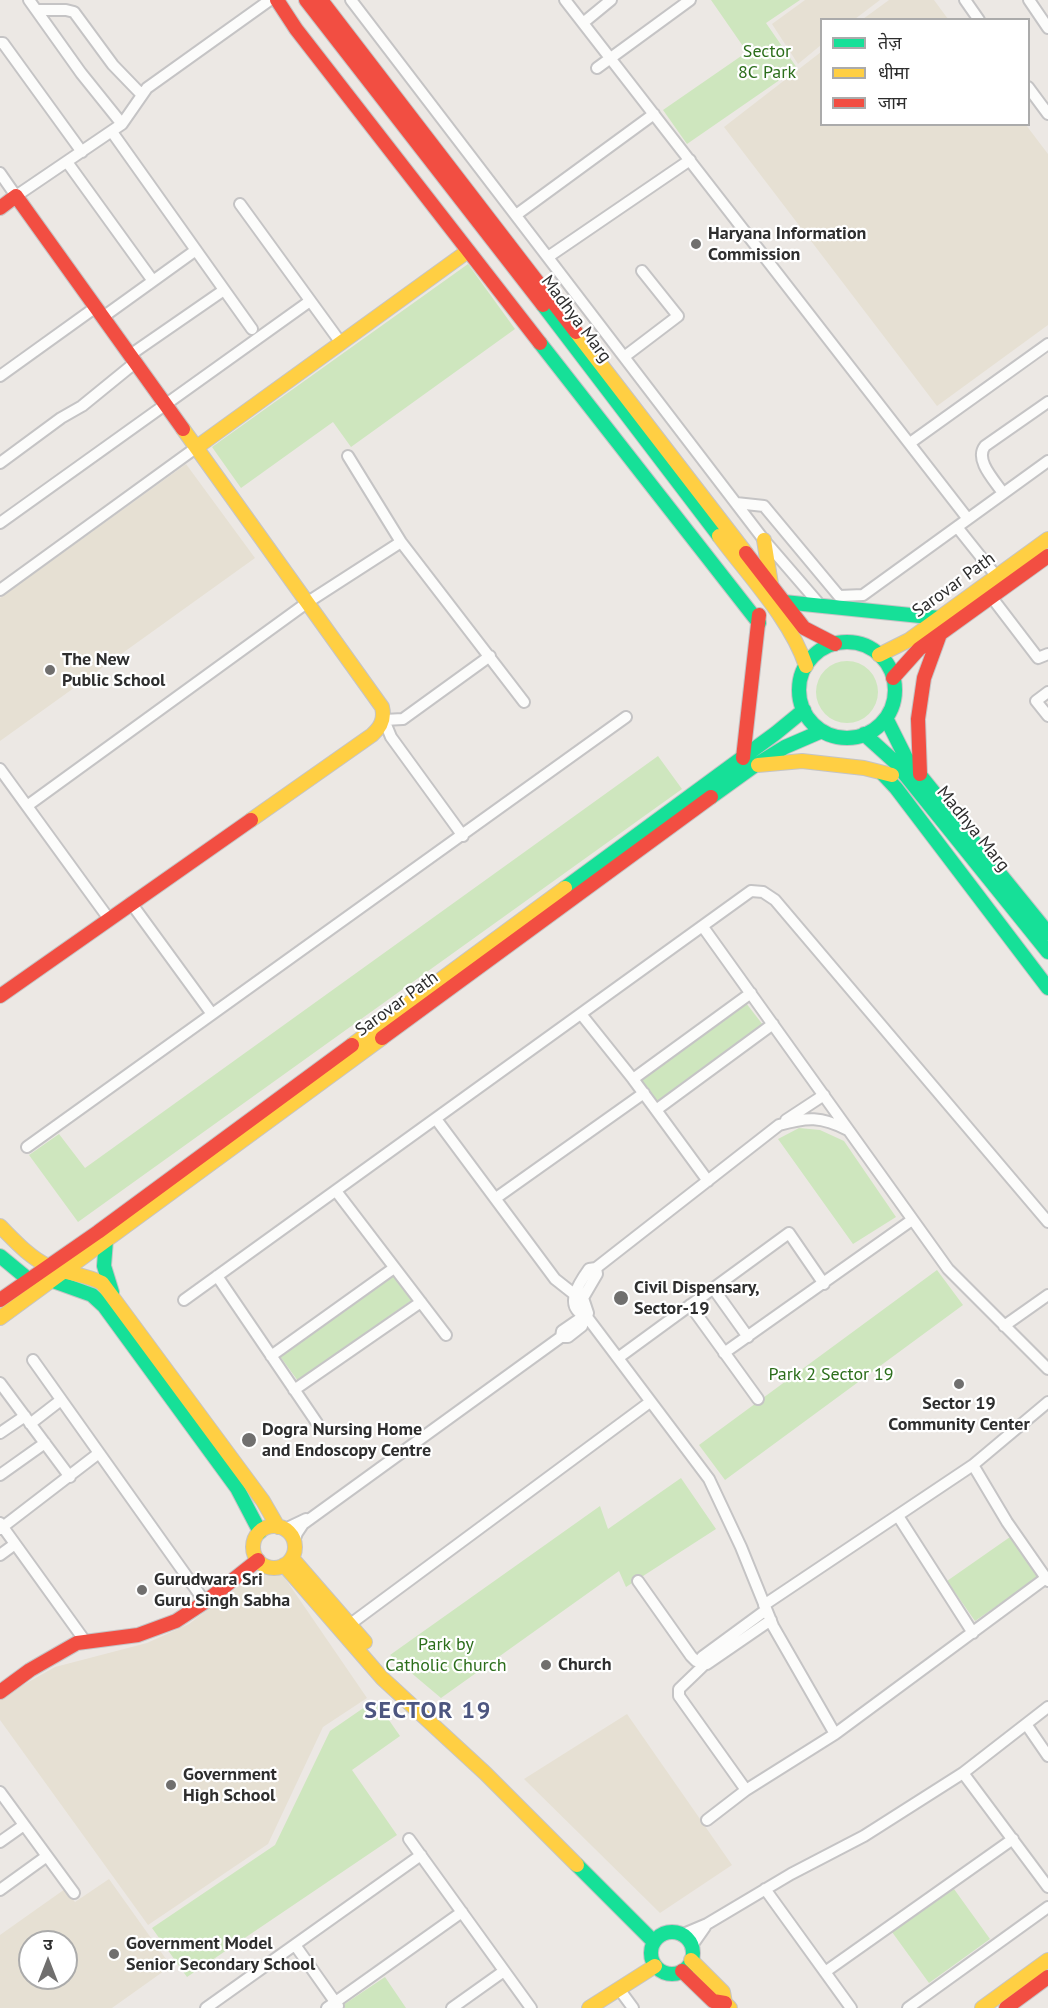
<!DOCTYPE html>
<meta charset="utf-8">
<style>
body{margin:0}
#map{position:relative;width:1048px;height:2008px;overflow:hidden;background:#ece8e4;font-family:"PT Sans","Noto Sans Devanagari",sans-serif}
canvas{display:block}
.legend{position:absolute;left:820px;top:18px;width:210px;height:108px;box-sizing:border-box;background:#fff;border:2px solid #ababab;margin:0;padding:8px 10px;list-style:none;font-size:18px;color:#2e2e2e}
.legend li{display:flex;align-items:center;gap:12px;height:30px}
.legend b{width:30px;border:2px solid #ababab}
.north{position:absolute;left:18px;top:1930px;width:60px;height:60px;box-sizing:border-box;background:#fff;border:2px solid #ababab;border-radius:50%;rotate:0deg;font-size:16px;font-weight:700;line-height:24px;text-align:center;color:#2e2e2e}
.north::after{content:'';display:block;margin:auto;width:21px;height:27px;background:#706f6e;clip-path:polygon(50% 0,100% 100%,50% 72%,0 100%)}
</style>
<div id="map">
<canvas width="1048" height="2008"></canvas>
<ul class="legend">
<li><b style="height:8px;background:#16e098"></b>तेज़</li>
<li><b style="height:8px;background:#ffcf43"></b>धीमा</li>
<li><b style="height:8px;background:#f24e42"></b>जाम</li>
</ul>
<div class="north">उ</div>
</div>
<script>
const c = document.querySelector('canvas').getContext('2d');
c.lineJoin = 'round';
function fill(path, color) { c.fillStyle = color; c.fill(path, 'evenodd'); }
function strokePath(path, color, width, dash) { c.strokeStyle = color; c.lineWidth = width; c.lineCap = dash ? 'butt' : 'round'; c.setLineDash(dash || []); c.stroke(path); }
function label(font, color, halo, rows, align = 'center') {
  c.font = font + ' "PT Sans",sans-serif'; c.lineWidth = 4.5; c.setLineDash([]); c.textBaseline = 'middle'; c.strokeStyle = halo; c.fillStyle = color; for (const [text, x, y, turn = 0] of rows) {
    c.save(); c.translate(x, y); c.rotate((+turn || 0) * Math.PI / 180); c.textAlign = isNaN(turn) ? turn : align; if (halo) c.strokeText(text, 0, 0); c.fillText(text, 0, 0); c.restore();
  }
}
const education = new Path2D(`
 M805,0h75l-25,19 -33,1 -1,25 -23,19 -26,-40z
 M889,0h45l14,19h-85z
 M821,52l1,72 204,1 22,29v171l-111,81 -213,-279z
 M186,464l69,94 -255,183v-143z
 M261,1569l19,2 87,127 -44,29 -55,117 -120,81 -148,-205v-22l55,-31 92,-24 42,-19z
 M627,1714l105,151 -72,48 -136,-134z
 M109,1879l62,87 -59,42h-112v-73l65,-46 10,13zM30,1942h36v36h-36z`);
const green = new Path2D(`
 M711,0h89l-34,23 31,45 -110,76 -24,-34 84,-58z
 M468,264l47,65 -164,118 -18,-25 -92,66 -29,-41z
 M816 692a31 31 0 1 1 62 0a31 31 0 1 1-62 0Z
 M658,756l24,33 -604,433 -49,-67 30,-21 26,34z
 M746,1003l17,22 -106,77 -16,-21z
 M799,1128l21,2 24,11 52,76 -43,27 -75,-105z
 M937,1270l26,35 -238,175 -26,-35z
 M393,1274l19,26 -114,81 -19,-26z
 M681,1478l35,51 -90,58 -7,-16 -178,127 -51,-43 210,-149 8,23z
 M1010,1537l28,41 -63,43 -28,-40z
 M375,1700l25,36 -48,34 45,65 -210,142 -35,-49 123,-83 55,-114z
 M954,1889l36,50 -61,44 -37,-51z
 M385,1977l21,31h-61l-2,-3z`);
const street = new Path2D(`
 M29,0l52,73 41,51
 M351,0l413,540 57,66
 M565,0l403,519
 M965,0l14,20
 M1029,0l19,28
 M37,10h29l8,2 39,53 29,30
 M583,23l28,-23
 M0,43h3l79,109
 M597,68l93,-68
 M1028,87l20,27
 M112,132l140,197
 M67,162l86,119
 M0,173l16,23 106,-72 25,-36 123,-88
 M240,204l101,139
 M516,215l138,-101
 M548,257l142,-97
 M103,317l93,-67
 M130,355l94,-65
 M624,357l54,-41 -36,-45
 M0,376l96,-69
 M910,443l138,-99
 M348,456l53,86 123,160
 M0,463l61,-45 21,-12 54,-44
 M1003,493c-8,-12 -29,-33 -18,-47l63,-44
 M736,503l28,3 75,90 24,-1 185,-134
 M0,523l310,-222
 M957,527l40,50
 M0,590l197,-143
 M996,603l42,55 10,-4
 M1048,692l-12,9 12,15
 M0,769l109,150
 M27,806l281,-204 93,-60
 M463,836l-72,-99 -7,-17 19,-1 87,-63
 M131,903l81,111
 M703,927l245,342 100,100
 M751,993l-118,86 23,31 117,-86
 M581,1014l52,65
 M656,1110l52,71
 M436,1119l119,160 19,15 9,4
 M786,1120l38,-25
 M27,1147l599,-430
 M336,1191l110,144
 M496,1198l148,-105
 M217,1276l100,147
 M713,1288l35,49
 M184,1300l567,-409 12,1 12,8 273,322
 M690,1305l68,94
 M587,1317l1,-4 -5,-15 14,-24 -1,-6
 M1004,1326l44,-31
 M561,1337l1,-6 16,-11 5,2 5,-3
 M724,1353l188,-133
 M271,1356l123,-88
 M618,1358l171,-125 35,51
 M33,1360l172,242
 M0,1383l70,94
 M294,1390l127,-88
 M30,1424l31,-24
 M0,1433l25,-17
 M973,1465l34,57 41,59
 M0,1475l45,-32
 M898,1516l75,117
 M0,1523l85,118
 M0,1529l99,-76
 M285,1529l21,-10
 M294,1541l3,-8 6,-9 258,-187h7l14,-11 1,-4
 M0,1555l15,-11
 M638,1581l53,75 5,5 6,1
 M764,1605l209,-140 75,-63
 M766,1610l-64,47v5l5,2 64,-44
 M345,1628l305,-226
 M704,1665l-25,24v7l67,94
 M1026,1724l22,32
 M835,1734l-62,-108 -32,-79 -32,-68 -122,-162c-25,-10 -8,-34 2,-48l7,-1 183,-143c28,-8 42,-9 69,5
 M963,1773l85,114
 M0,1792l74,101
 M707,1820l39,-30 89,-56 211,-156
 M409,1839l122,169
 M0,1842l24,-17
 M765,1889l86,119
 M0,1890l47,-34
 M681,1935l26,-11 84,-50 73,-38 99,-63 85,-66
 M295,1945l43,61
 M691,1947l14,-20
 M825,1972l188,-133
 M619,1989l14,19
 M206,2008l215,-153
 M327,2008l135,-96
 M452,2008l52,-37
 M908,2008l140,-101`);
const fast = new Path2D(`
 M543,305l176,231
 M540,343l219,280
 M784,602l156,16
 M799 690a48 48 0 1 1 96 0a48 48 0 1 1-96 0Z
 M886,718l20,40 142,175
 M864,734l31,28 153,190
 M882,773l14,15 152,200
 M711,797l43,-31 31,-19 37,-16
 M565,888l211,-155 28,-23
 M106,1240l-2,26 8,26
 M0,1256l28,23 25,2 39,14 12,11 133,182 23,44
 M577,1865l77,77
 M651 1953a21 21 0 1 1 42 0a21 21 0 1 1-42 0Z`);
const slow = new Path2D(`
 M576,332l170,221
 M183,429l199,278c3,12 -1,20 -10,28l-121,85
 M197,447l271,-196
 M719,536c29,39 72,84 87,130
 M764,540l7,44
 M879,655l30,-15 139,-101
 M758,765l44,-4 62,7 28,7
 M352,1045l213,-157
 M0,1226c14,14 29,31 48,40 17,8 37,8 54,17l161,218 15,26
 M0,1318l382,-280
 M253 1547a21 21 0 1 1 42 0a21 21 0 1 1-42 0Z
 M292,1558l73,84
 M284,1565l98,113 103,95 92,92
 M691,1960l32,32 2,11 5,5
 M589,2008l66,-42
 M982,2008l66,-48`);
const jam = new Path2D(`
 M277,0l19,29 244,314
 M306,0l237,305
 M321,0l255,332
 M0,208l16,-12 167,233
 M746,553l58,75 31,16
 M893,678l26,-29 129,-93
 M743,758l16,-143
 M920,774l-2,-55 6,-41 16,-44
 M0,996l251,-176
 M382,1038l329,-241
 M0,1300l98,-68 254,-187
 M0,1692l30,-22 47,-27 61,-8 38,-14 29,-19 53,-42
 M682,1971l31,30 12,2
 M1006,2008l42,-31`);
const markers = [
 [696,244,6,"#706f6e"],
 [50,670,6,"#706f6e"],
 [621,1298,8,"#706f6e"],
 [959,1384,6,"#706f6e"],
 [249,1440,8,"#706f6e"],
 [142,1590,6,"#706f6e"],
 [546,1665,6,"#706f6e"],
 [171,1785,6,"#706f6e"],
 [114,1954,6,"#706f6e"]
];
const parkNames = [
 ["Sector",767,52],
 ["8C Park",767,73],
 ["Park 2 Sector 19",831,1375],
 ["Park by",446,1645],
 ["Catholic Church",446,1666]
];
const poiNames = [
 ["Haryana Information",708,234],
 ["Commission",708,255],
 ["The New",62,660],
 ["Public School",62,681],
 ["Civil Dispensary,",634,1288],
 ["Sector-19",634,1309],
 ["Sector 19",959,1404,"center"],
 ["Community Center",959,1425,"center"],
 ["Dogra Nursing Home",262,1430],
 ["and Endoscopy Centre",262,1451],
 ["Gurudwara Sri",154,1580],
 ["Guru Singh Sabha",154,1601],
 ["Church",558,1665],
 ["Government",183,1775],
 ["High School",183,1796],
 ["Government Model",126,1944],
 ["Senior Secondary School",126,1965]
];
const streetNames = [
 ["Madhya Marg",576,319,53],
 ["Sarovar Path",954,585,-36],
 ["Madhya Marg",973,829,51],
 ["Sarovar Path",397,1004,-36]
];
const districtNames = [
 ["SECTOR 19",428,1711]
];
fill(education, '#e6e0d3');
fill(green, '#cee6be');
strokePath(street, '#c5c4c5', 14);
strokePath(fast, '#c5c4c5', 16);
strokePath(slow, '#c5c4c5', 16);
strokePath(jam, '#c5c4c5', 16);
strokePath(street, '#fcfcfb', 10);
strokePath(fast, '#16e098', 14);
strokePath(slow, '#ffcf43', 14);
strokePath(jam, '#f24e42', 14);
for (const [x, y, r, color] of markers) { const dot = new Path2D(); dot.arc(x, y, r, 0, 2 * Math.PI); c.fillStyle = color; c.fill(dot); strokePath(dot, '#fff', 2); }
label('18px', '#2c6e1b', '#fff', parkNames);
label('bold 18px', '#2e2e2e', '#fff', poiNames, 'left');
label('18px', '#2e2e2e', '#fff', streetNames);
c.letterSpacing = '1.5px';
label('bold 24px', '#4d5680', '#fff', districtNames);
c.letterSpacing = '0px';
</script>
